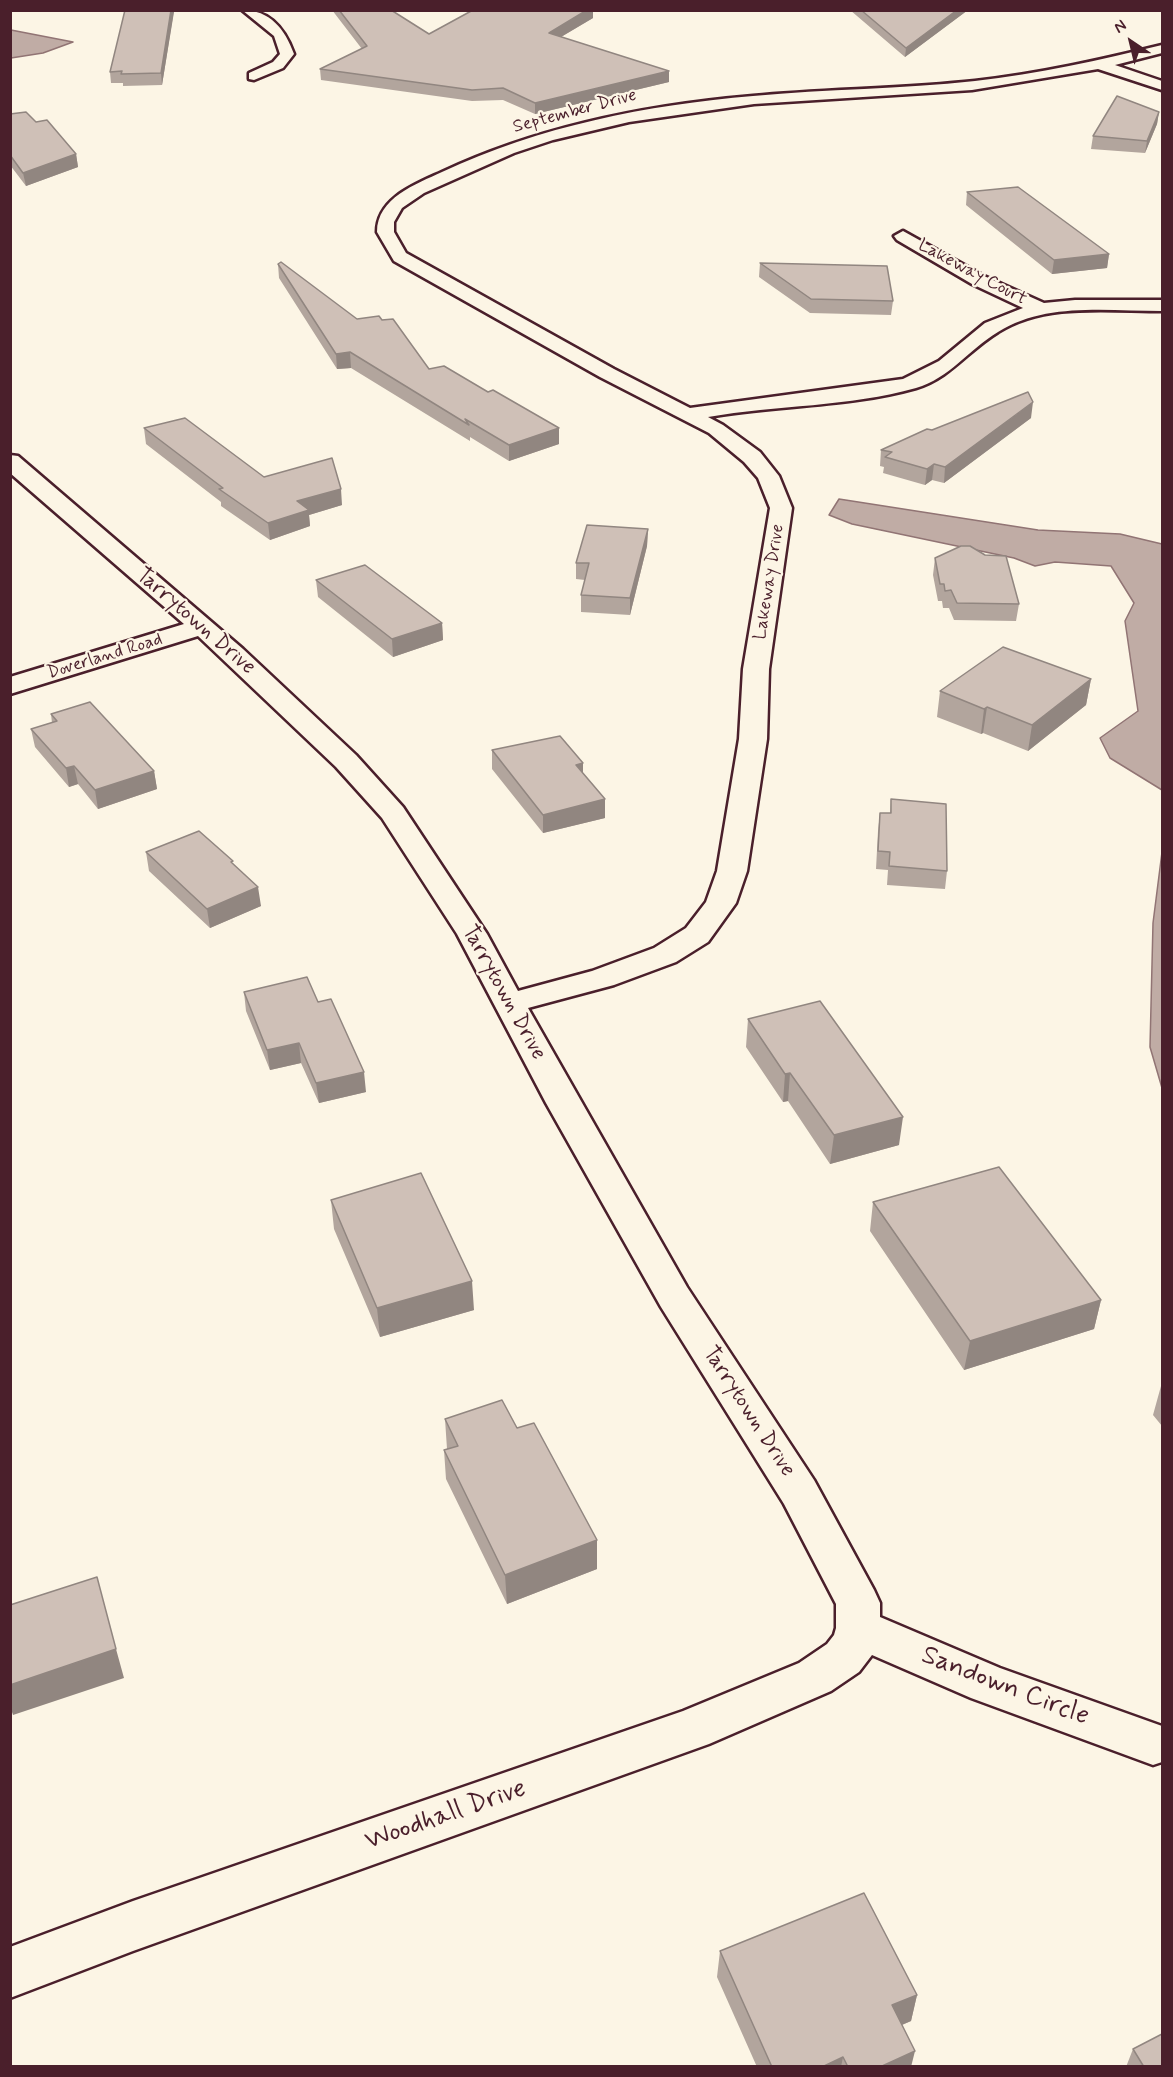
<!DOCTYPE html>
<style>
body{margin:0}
#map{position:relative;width:1173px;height:2077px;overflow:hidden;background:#fcf5e5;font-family:Mynerve,sans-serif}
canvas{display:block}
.frame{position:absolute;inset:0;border:12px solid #4a1f2b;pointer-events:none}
.north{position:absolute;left:1101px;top:12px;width:60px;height:60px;-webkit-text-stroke:4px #fcf5e5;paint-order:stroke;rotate:325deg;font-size:16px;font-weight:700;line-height:24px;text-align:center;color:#4a1f2b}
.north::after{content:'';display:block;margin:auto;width:21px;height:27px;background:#4a1f2b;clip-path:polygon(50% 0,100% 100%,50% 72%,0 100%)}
</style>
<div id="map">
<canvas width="1173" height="2077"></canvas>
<div class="frame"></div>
<div class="north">N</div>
</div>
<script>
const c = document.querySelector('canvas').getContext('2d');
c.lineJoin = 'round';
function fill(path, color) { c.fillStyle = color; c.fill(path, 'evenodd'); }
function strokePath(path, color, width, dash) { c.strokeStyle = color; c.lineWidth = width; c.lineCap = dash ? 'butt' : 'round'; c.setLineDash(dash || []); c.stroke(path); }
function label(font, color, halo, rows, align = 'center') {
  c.font = font + ' Mynerve,sans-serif'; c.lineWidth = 4.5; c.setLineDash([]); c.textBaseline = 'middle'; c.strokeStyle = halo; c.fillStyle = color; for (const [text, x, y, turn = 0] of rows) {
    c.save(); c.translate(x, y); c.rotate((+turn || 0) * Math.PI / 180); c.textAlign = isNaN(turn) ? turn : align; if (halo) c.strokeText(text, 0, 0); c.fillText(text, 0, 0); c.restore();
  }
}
const water = new Path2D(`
 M11,30l62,12 -30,11 -32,5z
 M839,499l199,31 82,4 42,10v246l-52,-32 -10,-20 38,-27 -13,-90 9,-18 -23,-37 -56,-4 -20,4 -21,-8 -162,-34 -23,-9z
 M1162,852v236l-12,-41 3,-124z`);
const minor = new Path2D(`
 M242,10c28,0 43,19 52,44l-11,14 -29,12 -5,-1v-6l24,-11 7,-8 -6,-18z
 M1162,45v8l-47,12 47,16v9l-64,-21 -126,21 -218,14 -125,18 -76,18 -39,13 -90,40 -22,15 -8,14v10l12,21 208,116 76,39 213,-29 36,-18 46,-38 38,-15 -51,-24 -75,-44 -3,-4 9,-5 81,45 60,27 31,-3h87v11c-54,0 -117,-9 -164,21 -30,18 -48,46 -82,56 -67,19 -139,17 -208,29l15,8 37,27 19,24 13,32 -23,161 -2,70 -20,132 -11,32 -28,39 -32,20 -62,23 -86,23 159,279 127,193 60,110 6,13v14l120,51 162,58v36l-9,3 -182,-67 -99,-43 -13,17 -28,19 -122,53 -576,207 -123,47v-51l123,-46 550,-190 116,-48 28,-19 7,-9 2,-7v-24l-52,-100 -123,-197 -115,-204 -89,-169 -75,-116 -46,-51 -138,-131 -188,58v-17l174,-53 -174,-151v-18l8,1 225,193 113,106 47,52 84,127 31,57 74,-20 62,-23 32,-20 20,-26 11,-31 22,-132 4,-70 27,-161 -12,-30 -14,-16 -35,-29 -109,-56 -206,-116 -17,-29c0,-34 39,-48 65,-60 98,-46 205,-67 311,-76 74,-7 148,-7 222,-15 63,-7 125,-21 187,-36z`);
const wall = new Path2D(`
 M125,10h49l-12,75 -39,1v-3h-12l-1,-11z
 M332,10h59l38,24 44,-24h120v8l-32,19 108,45 -134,32 -32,-14 -31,1 -151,-21 -1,-11 42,-20z
 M850,10h118l-63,47z
 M1159,112l-2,12 -12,29 -54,-4 2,-13z
 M10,114l26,8 40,32 2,13 -52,19 -16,-21z
 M967,192l142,62 -2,14 -55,6 -86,-69z
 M760,263l133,38 -2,14 -81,-2 -51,-36z
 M278,264l79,55 25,1 47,49 59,23 71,36v16l-50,17 -39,-24v4l-119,-73 -14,1 -58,-91z
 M1031,418l-87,65 -12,-3 -7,5 -42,-12 1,-6 -4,-1 1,-16 51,-20z
 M144,428l120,49 78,28 -33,10 1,11 -40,14 -49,-34v-4l-75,-58z
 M648,529l-1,17 -17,69 -49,-3v-17l4,-15 -9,-1v-16z
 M935,558l84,46 -3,17 -62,-1 -5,-12h-6l-1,-7h-4l-5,-26z
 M316,580l126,43 1,17 -50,17 -75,-60z
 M1091,679l-5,26 -58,46 -45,-18 -2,1 -44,-17 3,-26z
 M51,714l103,57 3,18 -59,20 -20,-25 -9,3 -34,-40 -4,-18 21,-6z
 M492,750l91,24 22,25v19l-62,15 -51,-64z
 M891,799l56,72 -2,18 -58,-4 1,-15 -12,-1 2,-38 2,-18h10z
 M146,852l88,13 27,41 -51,22 -61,-57z
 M244,992l74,10 48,90 -47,11 -18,-40 -31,7 -24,-59z
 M748,1019l151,126 -69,19 -42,-63 -5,1 -37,-55z
 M331,1200l143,110 -94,27 -46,-108z
 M873,1202l228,98 -7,29 -130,41 -94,-139z
 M1162,1385v41l-9,-11 8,-29z
 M445,1419l72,9 80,141 -90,35 -61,-125 -2,-29 3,-1z
 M720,1951l197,44 -6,26 -9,4 9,42h-154l-40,-90z
 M1133,2049l29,18h-36z`);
const shadedWall = new Path2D(`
 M171,10h3v2l-12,73 -1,-12z
 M587,10h6v8l-44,26v-11z
 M957,10h11l-63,47 1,-9z
 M669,71v11l-134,32v-11z
 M1159,112l-2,12 -12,29 2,-12z
 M76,154l2,13 -52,19 -3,-13z
 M1109,254l-2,14 -55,6 2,-14z
 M350,352l1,16 -14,1 -1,-15z
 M1033,402l-2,16 -87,65 1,-16z
 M559,428v16l-50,17v-16z
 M934,464l-2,16 -7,5 2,-16z
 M341,489l1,16 -33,10 1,11 -40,14 -2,-17 29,-22z
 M648,529l-1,17 -17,69v-17z
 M442,623l1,17 -50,17 -1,-18z
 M1091,679l-5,26 -58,46 4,-26z
 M987,707l-4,26 -2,1 3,-25z
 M583,763v18l-7,-16z
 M74,766l4,18 -9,3 -3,-19z
 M154,771l3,18 -59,20 -3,-19z
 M605,799v19l-62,15v-18z
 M258,887l3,19 -51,22 -3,-19z
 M299,1043l2,20 -31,7 -3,-20z
 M364,1072l2,20 -47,11 -3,-20z
 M790,1073l-2,28 -5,1 2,-28z
 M903,1117l-4,28 -69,19 4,-29z
 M472,1281l2,29 -94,27 -3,-29z
 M1101,1300l-7,29 -130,41 6,-29z
 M597,1540v29l-90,35 -2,-29z
 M116,1649l8,29 -111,37 -3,-9v-21z
 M917,1995l-6,26 -24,10 5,-26z
 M915,2051l-4,16h-31z
 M843,2057l-2,10h-19z`);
const building = new Path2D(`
 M125,10h46l-10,63 -40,1 1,-3 -12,1z
 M339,10h52l38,24 44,-24h114l-38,23 120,38 -134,32 -32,-15 -31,2 -152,-21 47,-23z
 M861,10h96l-51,38z
 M1117,96l42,16 -12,29 -54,-5z
 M26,112l10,10 11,-2 29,34 -53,19 -13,-18v-41z
 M1018,187l91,67 -55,6 -87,-68z
 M281,262l76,57 22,-3 3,4 11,-1 36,50 15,-3 44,26 5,-2 66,38 -50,17 -44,-26 4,6 -119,-73 -14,2 -58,-90z
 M760,263l127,3 6,35 -82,-2z
 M1028,392l5,10 -88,65 -11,-3 -7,5 -42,-12 7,-5 -11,-2 46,-21 5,1z
 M185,418l79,59 68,-19 9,31 -44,12 12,9 -41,13 -49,-34 4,-1 -79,-60z
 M587,525l61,4 -18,69 -49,-3 8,-32h-13z
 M961,546h9l15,9 21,1 13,48 -62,-1 -6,-13 -6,1 -1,-7h-4l-5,-26z
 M365,565l77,58 -50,16 -76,-59z
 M1003,647l88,32 -59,46 -45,-18 -3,2 -44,-18z
 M90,702l64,69 -59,19 -21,-24 -8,2 -35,-39 26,-8 -6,-7z
 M560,736l23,27 -7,2 29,34 -62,16 -51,-65z
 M891,799l55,5 1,67 -58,-5 1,-14 -12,-1 2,-38h11z
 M199,831l34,30 -2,1 27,25 -51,22 -61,-57z
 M307,977l11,25 13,-3 33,73 -48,11 -17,-40 -32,7 -23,-58z
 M820,1001l83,116 -69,18 -44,-62 -5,1 -37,-55z
 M999,1167l102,133 -131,41 -97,-139z
 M421,1173l51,108 -95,27 -46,-108z
 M502,1400l15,28 17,-5 63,117 -92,35 -61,-125 14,-4 -13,-27z
 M97,1577l19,72 -106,36v-80z
 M864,1893l53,102 -25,10 23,46 -35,16h-32l-5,-10 -21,10h-50l-52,-116z
 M1162,2034v33h-18l-11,-18z`);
const farStreetnames = [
 ["September Drive",575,112,-15],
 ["Lakeway Court",972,273,28],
 ["Lakeway Drive",770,582,-81],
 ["Doverland Road",105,657,-17]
];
const streetNames = [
 ["Tarrytown Drive",195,622,41],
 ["Tarrytown Drive",503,993,61],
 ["Tarrytown Drive",748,1412,57]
];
const nearStreetnames = [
 ["Sandown Circle",1005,1687,21],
 ["Woodhall Drive",446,1816,-19]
];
fill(water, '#c0aca5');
strokePath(water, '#917474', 1.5);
strokePath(minor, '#4a1f2b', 5);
fill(minor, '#fcf5e5');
fill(wall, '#b2a59d');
fill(shadedWall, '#918680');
fill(building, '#cfc0b7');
strokePath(building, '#918680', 1.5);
label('18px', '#4a1f2b', '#fcf5e5', farStreetnames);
label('22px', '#4a1f2b', '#fcf5e5', streetNames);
label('27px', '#4a1f2b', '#fcf5e5', nearStreetnames);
</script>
